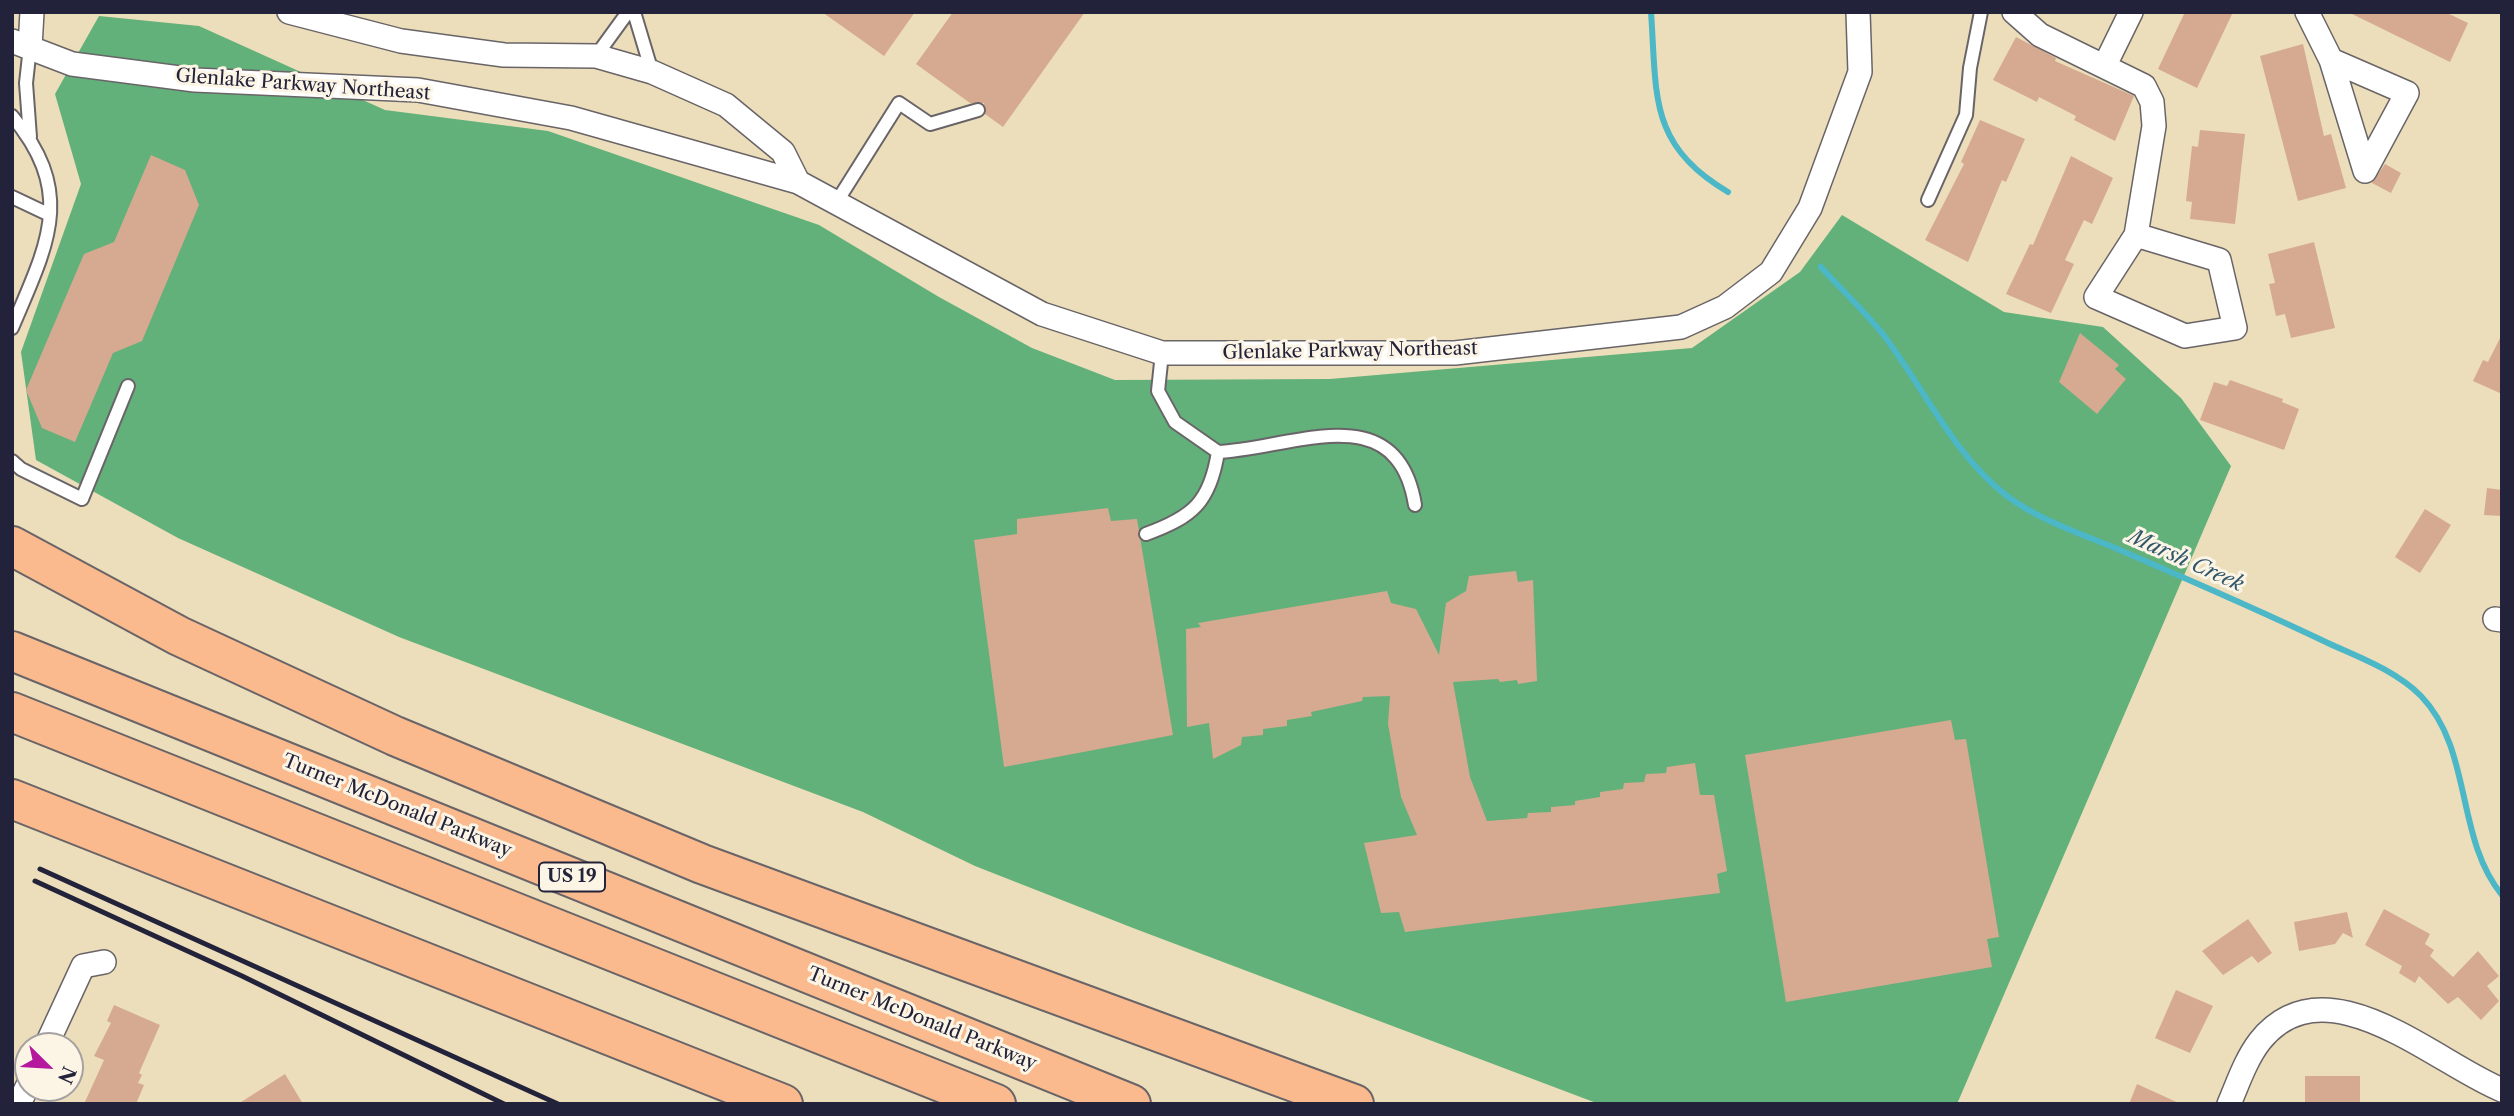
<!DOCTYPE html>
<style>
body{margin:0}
#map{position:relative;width:2514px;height:1116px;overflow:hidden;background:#ecdeba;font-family:"Libre Caslon Text",serif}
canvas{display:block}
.frame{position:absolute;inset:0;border:14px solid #22223b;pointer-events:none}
.north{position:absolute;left:14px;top:1032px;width:70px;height:70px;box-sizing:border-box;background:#fcf5e5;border:2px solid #a5a1a1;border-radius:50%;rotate:114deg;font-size:19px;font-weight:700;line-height:28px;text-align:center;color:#22223b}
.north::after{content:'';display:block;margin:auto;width:24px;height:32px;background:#b5179e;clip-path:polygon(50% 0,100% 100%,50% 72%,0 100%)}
</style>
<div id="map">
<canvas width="2514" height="1116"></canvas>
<div class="frame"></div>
<div class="north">N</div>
</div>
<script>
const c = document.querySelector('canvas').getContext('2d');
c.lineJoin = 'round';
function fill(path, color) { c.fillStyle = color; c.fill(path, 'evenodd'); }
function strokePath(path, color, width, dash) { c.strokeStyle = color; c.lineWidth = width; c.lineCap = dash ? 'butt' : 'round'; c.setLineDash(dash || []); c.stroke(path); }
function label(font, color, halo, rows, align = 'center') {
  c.font = font + ' "Libre Caslon Text",serif'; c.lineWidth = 6; c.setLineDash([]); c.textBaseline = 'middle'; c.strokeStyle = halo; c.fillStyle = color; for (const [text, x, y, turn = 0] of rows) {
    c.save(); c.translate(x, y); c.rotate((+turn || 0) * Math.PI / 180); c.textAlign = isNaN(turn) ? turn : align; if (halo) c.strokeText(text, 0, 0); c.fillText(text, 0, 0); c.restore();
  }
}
const forest = new Path2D(`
 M99,16l100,10 186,84 163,21 271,94 120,72 93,51 83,32 215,-1 362,-31 108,-76 42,-57 162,97 99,15 78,71 50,68 -274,638h-358l-466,-176 -158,-62 -112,-54 -464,-175 -221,-99 -142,-78 -15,-108 60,-168 -26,-90z`);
const stream = new Path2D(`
 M1651,12c6,83 -3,133 77,180
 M1821,267c20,22 42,43 61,66 41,53 71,122 125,163 33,25 78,39 115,55 70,30 139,60 208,93 31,14 66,27 91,52 52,54 34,142 81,199`);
const building = new Path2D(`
 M822,12h93l-31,44z
 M953,12h132l-82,115 -18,-13 -1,-11h-14l-54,-39z
 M2185,12h48l-36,76 -39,-19z
 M2348,12h97l23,11 -18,39z
 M2016,37l40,21 -1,3 79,35 -19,45 -41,-21 2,-4 -37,-19 -2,5 -44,-22z
 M2303,44l21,92 7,-2 15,54 -48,13 -38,-145z
 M1980,120l45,19 -19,43 -4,-2 -34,82 -43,-22 39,-76 -3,-2z
 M2200,130l45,4 -10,90 -45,-5 2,-17 -6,-1 6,-55 6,1z
 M151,155l34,15 14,35 -57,136 -29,12 -38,89 -33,-14 -16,-38 58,-136 30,-12z
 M2071,156l42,22 -21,46 -8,-4 -19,40 9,4 -23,49 -45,-19 24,-50 3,1z
 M2385,164l16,9 -10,20 -19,-10z
 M2314,242l21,86 -44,10 -6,-24 -9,2 -7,-32 6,-1 -7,-29z
 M2080,333l39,32 -4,4 11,10 -29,35 -38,-32z
 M2502,334v60l-29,-13 10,-21 5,2z
 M2230,380l53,19 -1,3 17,7 -15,41 -84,-30 14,-38 13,4z
 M2487,488l15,2v26l-18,-1z
 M1108,508l3,13 26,-2 36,216 -169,32 -30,-227 43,-6v-15z
 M2425,509l26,16 -31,48 -25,-16z
 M1516,571l2,11 15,-2 4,101 -19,3 -1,-4 -17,2 -2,-3 -45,3 17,95 17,44 40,-3 1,-5 23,-1v-5l24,-2v-4l25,-4v-5l23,-3 1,-6 20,-1 2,-8 20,-1 1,-6 28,-4 5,32h14l13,76 -10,3 3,19 -315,39 -6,-20 -18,1 -17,-70 53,-8 -16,-38 -13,-73 2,-28 -27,1 -1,4 -51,11 1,4 -25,4v6l-24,3v6l-21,2 -1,8 -28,14 -4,-36 -22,4 -1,-98 15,-2 -3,-4 189,-32 4,12 25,6 23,46 7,-52 20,-12 3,-15z
 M1951,720l4,20 11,-1 33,198 -12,2 5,28 -206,35 -41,-247z
 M2384,909l46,25 -5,10 9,6 -4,6 23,21 25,-26 21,25 -12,10 12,15 -18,19 -23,-23 -10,7 -29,-28 -4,7 -16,-10 3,-7 -37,-21z
 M2347,912l6,26 -10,-5 -8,11 -36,7 -5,-29z
 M2248,919l24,34 -14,10 -6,-7 -29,19 -21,-24z
 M2176,990l37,16 -23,47 -35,-15z
 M114,1005l46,20 -21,48 3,2 -4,8 6,2 -8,19h-52l20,-44 -10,-4 17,-33 -4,-2z
 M285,1074l18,30h-65z
 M2305,1076h55v28l-55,-1z
 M2137,1084l44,20h-52z`);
const service = new Path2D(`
 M634,12l18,60
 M30,47l-4,36 4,54
 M596,56l32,-44
 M12,116c65,78 35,129 0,212
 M12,197l38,18
 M1928,200l38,-85 4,-47 11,-56
 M836,203l63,-100 31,21 48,-14
 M1162,353l-4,38 17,31 43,30c73,-3 179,-58 197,53
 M12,461l9,8 61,30 46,-113
 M1146,534c47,-17 64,-32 72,-82`);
const minor = new Path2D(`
 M289,12l112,29 103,14 92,1 56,16 74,33 57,47 15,30
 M2014,12l26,23 104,51 8,16 2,24 -18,109 -40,62 89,39 50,-8 -16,-68 -83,-25
 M2307,12l24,48 34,111 42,-78 -76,-33
 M12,41l60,23 123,16 223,10 153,28 227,64 244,132 120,39h293l226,-26 44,-20 46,-35 39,-64 50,-136 -2,-60
 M30,47l2,-35
 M2105,65l26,-53
 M2495,619l7,1
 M46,1046l37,-80 21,-4
 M19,1104l9,-19
 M2229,1104c9,-21 17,-45 31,-63 66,-82 175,22 242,49`);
const motorway = new Path2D(`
 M12,546l167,90 216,100 307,128 652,240
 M12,651l1119,453
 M12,712l984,392
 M12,799l771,305`);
const rail = new Path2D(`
 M40,869l518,235
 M35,881l207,95 262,128`);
const shields = [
 [572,877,66]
];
const shieldNames = [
 ["US 19",572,877]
];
const streetNames = [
 ["Glenlake Parkway Northeast",303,85,4],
 ["Glenlake Parkway Northeast",1350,351,-1],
 ["Turner McDonald Parkway",397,806,22],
 ["Turner McDonald Parkway",922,1019,22]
];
const waterNames = [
 ["Marsh Creek",2186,561,24]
];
fill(forest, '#62b07a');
strokePath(stream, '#4bb7c7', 6);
fill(building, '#d6aa90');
strokePath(service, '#696467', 16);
strokePath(minor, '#696467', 26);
strokePath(motorway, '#696467', 42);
strokePath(service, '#fff', 12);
strokePath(minor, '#fff', 23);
strokePath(motorway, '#fbba8d', 38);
strokePath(rail, '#22223b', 5);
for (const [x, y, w] of shields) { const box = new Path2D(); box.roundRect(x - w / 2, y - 14.5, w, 29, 5); c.fillStyle = '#fcf5e5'; c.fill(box); strokePath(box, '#22223b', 2); }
label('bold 18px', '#22223b', null, shieldNames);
label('19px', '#22223b', '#fcf5e5', streetNames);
label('italic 21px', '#30566c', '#fcf5e5', waterNames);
</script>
